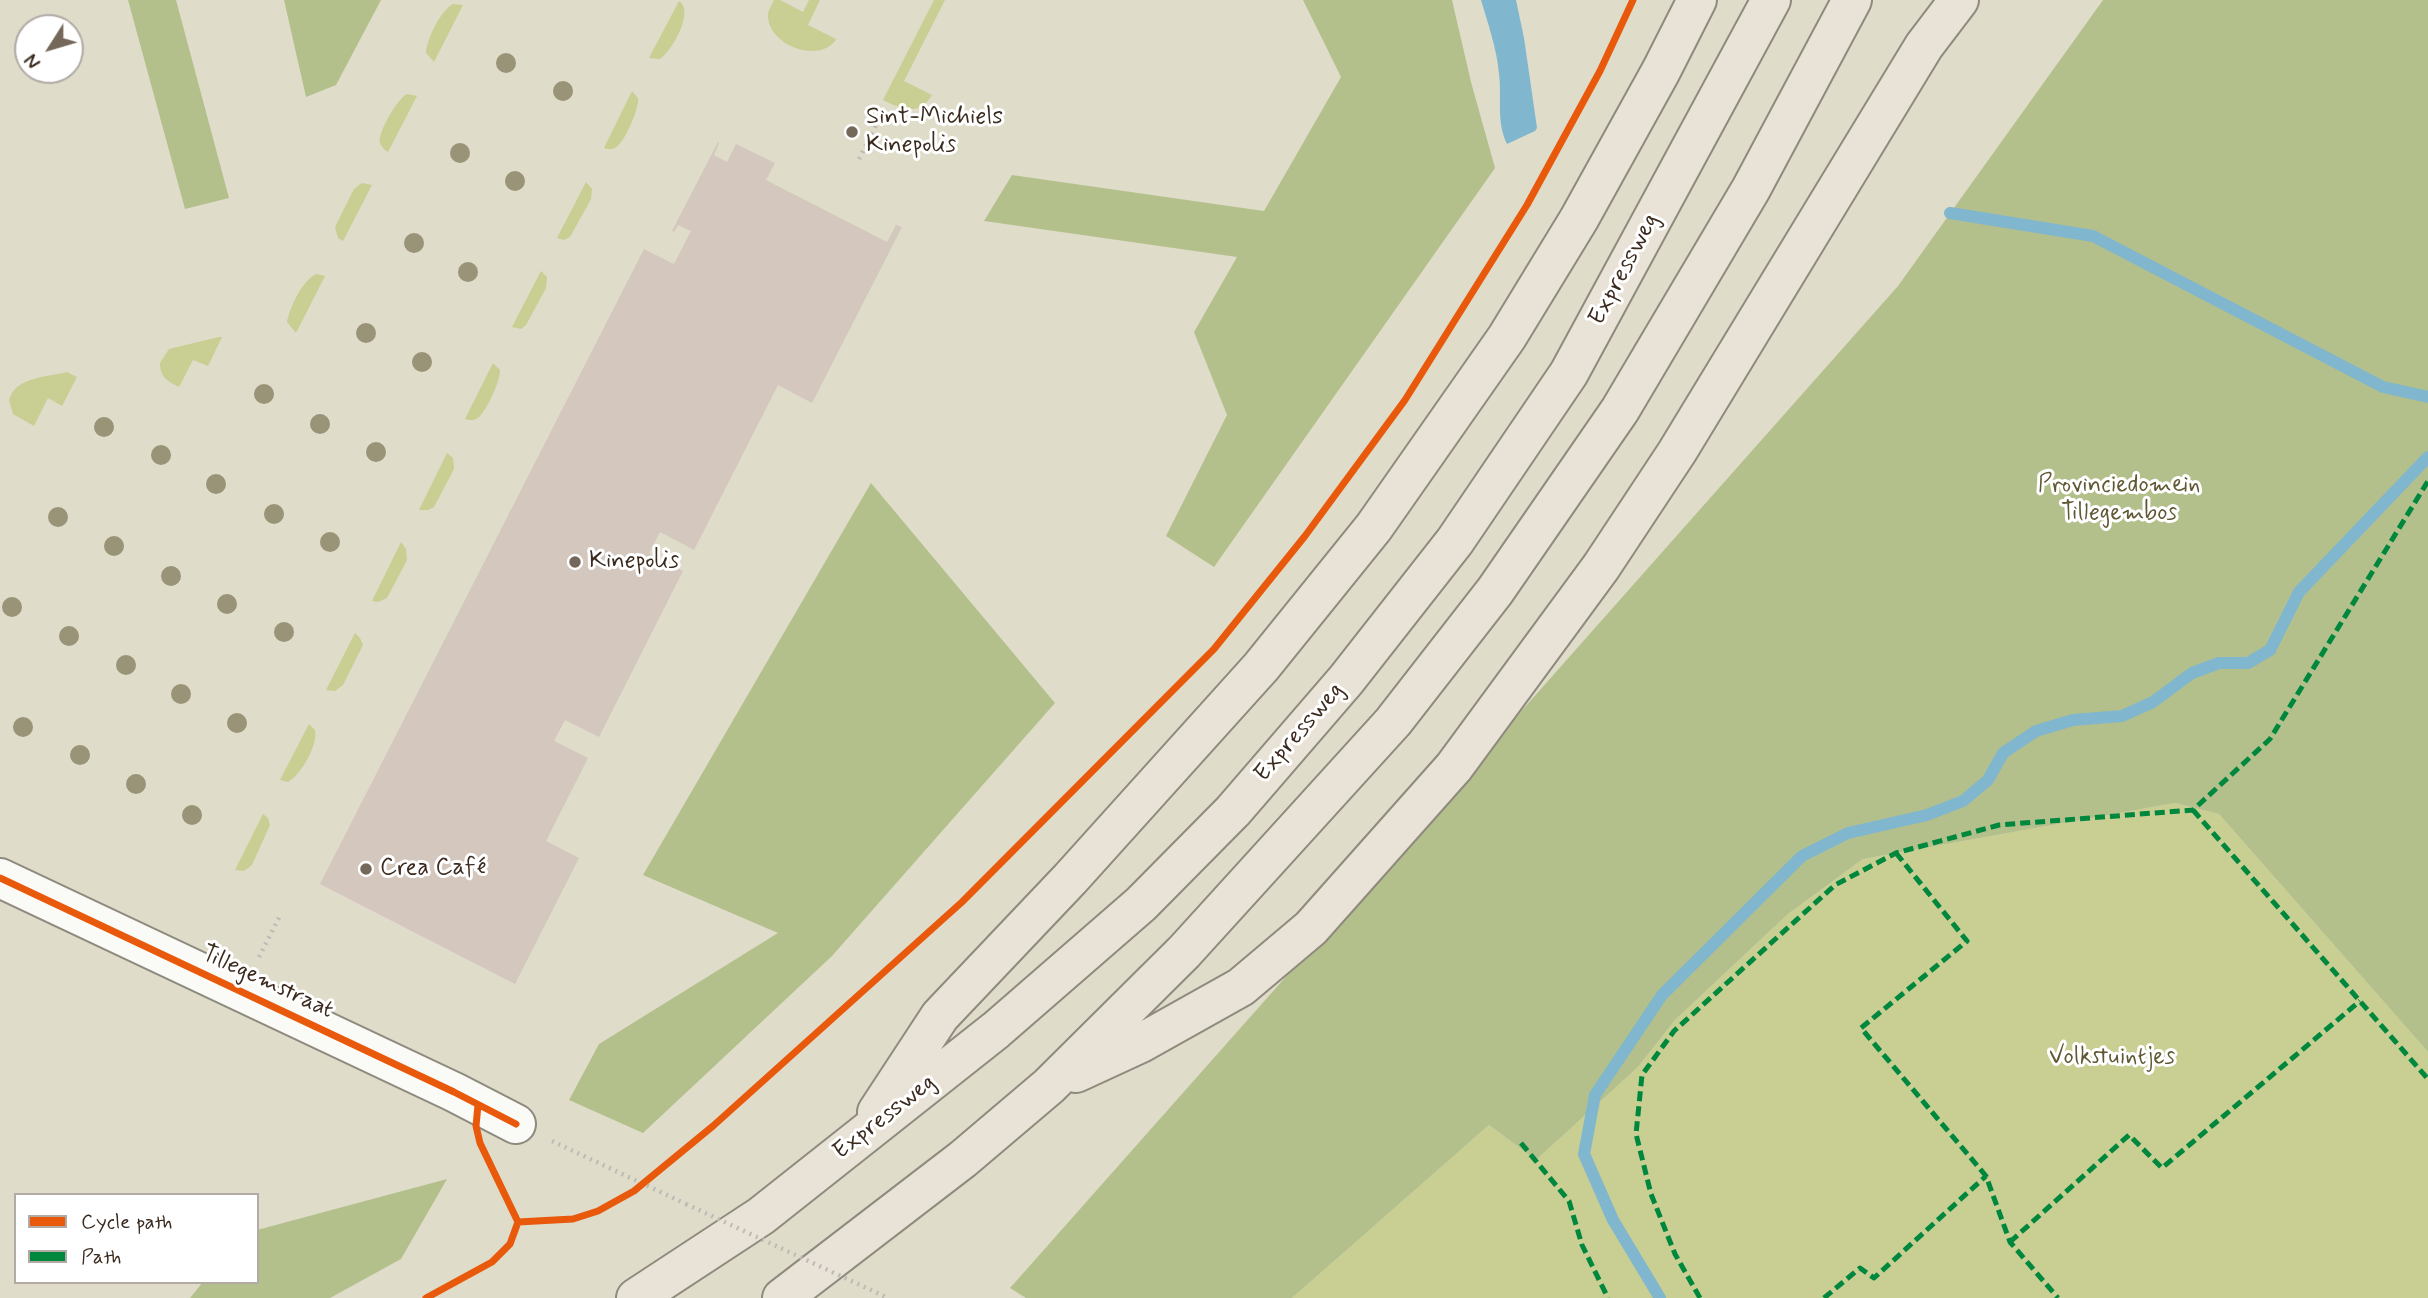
<!DOCTYPE html>
<meta charset="utf-8">
<style>
body{margin:0}
#map{position:relative;width:2428px;height:1298px;overflow:hidden;background:#dfdcca;font-family:Mynerve,sans-serif}
canvas{display:block}
.legend{position:absolute;left:14px;top:1193px;width:245px;height:91px;box-sizing:border-box;background:#fff;border:2px solid #b1aaa5;margin:0;padding:9px 12px;list-style:none;font-size:21px;color:#3b2a1e}
.legend li{display:flex;align-items:center;gap:14px;height:35px}
.legend b{width:35px;border:2px solid #b1aaa5}
.north{position:absolute;left:14px;top:14px;width:70px;height:70px;box-sizing:border-box;background:#fff;border:2px solid #b1aaa5;border-radius:50%;rotate:233deg;font-size:19px;font-weight:700;line-height:28px;text-align:center;color:#3b2a1e}
.north::after{content:'';display:block;margin:auto;width:24px;height:32px;background:#74685a;clip-path:polygon(50% 0,100% 100%,50% 72%,0 100%)}
</style>
<div id="map">
<canvas width="2428" height="1298"></canvas>
<ul class="legend">
<li><b style="height:9px;background:#e8590c"></b>Cycle path</li>
<li><b style="height:9px;background:#00873e"></b>Path</li>
</ul>
<div class="north">N</div>
</div>
<script>
const c = document.querySelector('canvas').getContext('2d');
c.lineJoin = 'round';
function fill(path, color) { c.fillStyle = color; c.fill(path, 'evenodd'); }
function strokePath(path, color, width, dash) { c.strokeStyle = color; c.lineWidth = width; c.lineCap = dash ? 'butt' : 'round'; c.setLineDash(dash || []); c.stroke(path); }
function label(font, color, halo, rows, align = 'center') {
  c.font = font + ' Mynerve,sans-serif'; c.lineWidth = 6; c.setLineDash([]); c.textBaseline = 'middle'; c.strokeStyle = halo; c.fillStyle = color; for (const [text, x, y, turn = 0] of rows) {
    c.save(); c.translate(x, y); c.rotate((+turn || 0) * Math.PI / 180); c.textAlign = isNaN(turn) ? turn : align; if (halo) c.strokeText(text, 0, 0); c.fillText(text, 0, 0); c.restore();
  }
}
const green = new Path2D(`
 M774,0h6l23,12 6,-12h11l-12,25 28,14 -1,2c-18,23 -68,3 -67,-26 0,-5 4,-10 6,-15z
 M934,0h11l-41,81 28,14c-13,22 -31,14 -49,5z
 M679,1c16,10 -7,50 -19,58l-11,-1z
 M453,4l10,1 -29,57 -8,-9c1,-14 14,-42 27,-49z
 M632,91l6,7c2,9 -14,46 -23,50 -5,2 -7,1 -11,0z
 M407,94l10,2 -29,56c-4,-3 -6,-4 -8,-9 -3,-10 18,-45 27,-49z
 M586,182l6,7 -1,10 -21,38 -6,3 -7,-2z
 M362,183l10,2 -29,56 -5,-3 -3,-11 19,-38z
 M541,271l6,6 -1,11 -20,37 -5,4 -9,-2z
 M316,274l9,2 -29,57 -9,-11c3,-15 15,-41 29,-48z
 M219,337h3l-14,29 -15,-6 -14,27c-12,-6 -19,-10 -19,-24l9,-14z
 M493,363l7,7c1,9 -15,46 -24,49 -5,2 -7,1 -11,0z
 M67,372l10,5 -15,29 -14,-8 -14,28 -21,-12 -4,-14c6,-23 38,-23 58,-28z
 M447,453l6,5 1,11 -20,38 -6,3h-9z
 M401,542l5,7 1,11 -20,38 -9,4 -6,-1z
 M355,633l5,5 3,7 -20,40 -8,6 -9,-1z
 M309,724l6,6c3,14 -13,44 -27,52l-8,-2z
 M2175,803l44,11 209,238v246h-1136l197,-173 47,35 102,-93 37,-47 113,-106 75,-55z
 M263,814l5,4 2,7 -18,40 -8,6 -9,-1z`);
const forest = new Path2D(`
 M128,0h48l53,198 -44,11z
 M284,0h97l-45,85 -30,12z
 M1303,0h149l19,82 24,86 -281,399 -48,-31 61,-121 -33,-83 43,-75 -253,-36 28,-46 252,36 77,-134z
 M2103,0h325v1052l-209,-238 -44,-11 -312,56 -75,55 -113,106 -37,47 -102,93 -47,-35 -197,173h-266l-16,-10 888,-1002z
 M871,483l184,220 -223,253 -189,177 -74,-33 30,-56 179,-111 -135,-58z
 M447,1179l-46,80 -71,39h-140l13,-16h54v-52z`);
const water = new Path2D(`
 M1481,0h35l8,38 13,90 -2,3 -28,13c-11,-23 -5,-46 -8,-70 -2,-25 -11,-50 -18,-74z`);
const stream = new Path2D(`
 M1950,213l143,23 290,151 45,10
 M1660,1298l-47,-78 -29,-66 11,-59 67,-100 140,-139 46,-23 79,-18 36,-14 25,-21 15,-27 33,-22 37,-11 49,-4 31,-14 39,-29 27,-10h29l22,-13 29,-58 129,-135`);
const building = new Path2D(`
 M718,142l1,1 -5,12 13,7 9,-18 39,19 -9,17 121,62 9,-17 6,2 -90,176 -34,-18 -84,165 -34,-18 -11,21 34,18 -84,166 -34,-17 -11,21 34,17 -42,83 33,17 -64,126 -195,-100 324,-635 30,15 17,-33 -13,-6 -4,7 -2,-1z`);
const path = new Path2D(`
 M859,159l22,-44
 M259,957l22,-43
 M552,1141l134,63`);
const minor = new Path2D(`
 M0,878l454,214 62,32`);
const trunk = new Path2D(`
 M1076,1073l65,-30 100,-56 70,-59 143,-161 147,-200 76,-115 247,-406 35,-46
 M877,1112l63,-96 130,-137 191,-212 113,-140 133,-190 72,-118 82,-148 36,-71
 M636,1298l125,-82 235,-186 145,-126 92,-93 113,-131 109,-139 114,-168 202,-373
 M782,1298l181,-139 86,-73 135,-134 209,-230 102,-131 125,-181 131,-221 101,-189`);
const pathBridge = new Path2D(`
 M686,1204l202,94`);
const quiet = new Path2D(`
 M2193,810l235,269
 M1896,853l71,88 -106,87 125,148 24,66 48,56
 M1521,1143l48,58 13,44 26,53
 M2010,1242l119,-107 33,33 198,-167
 M1700,1298l-25,-44 -24,-60 -15,-60 6,-59 32,-44 161,-146 61,-32 103,-28 194,-15 77,-71 158,-258
 M1824,1298l36,-30 14,10 112,-102`);
const cycleway = new Path2D(`
 M0,878l454,214 62,32
 M518,1222l55,-3 25,-8 36,-20 79,-65 249,-224 252,-253 91,-113 100,-136 122,-195 73,-134 33,-71
 M426,1298l66,-36 18,-18 8,-22 -38,-79 -4,-17 2,-21`);
const trees = [
 [506,63],
 [563,91],
 [460,153],
 [515,181],
 [414,243],
 [468,272],
 [366,333],
 [422,362],
 [264,394],
 [320,424],
 [104,427],
 [376,452],
 [161,455],
 [216,484],
 [274,514],
 [58,517],
 [330,542],
 [114,546],
 [171,576],
 [227,604],
 [12,607],
 [284,632],
 [69,636],
 [126,665],
 [181,694],
 [237,723],
 [23,727],
 [80,755],
 [136,784],
 [192,815]
];
const markers = [
 [852,132,7,"#74685a"],
 [575,562,7,"#74685a"],
 [366,869,7,"#74685a"]
];
const poiNames = [
 ["Sint-Michiels",866,118],
 ["Kinepolis",866,146],
 ["Kinepolis",589,562],
 ["Crea Café",380,869]
];
const streetNames = [
 ["Expressweg",1625,270,-62],
 ["Expressweg",1300,733,-49],
 ["Tillegemstraat",267,983,25],
 ["Expressweg",885,1118,-38]
];
const parkNames = [
 ["Provinciedomein",2119,486],
 ["Tillegembos",2119,514],
 ["Volkstuintjes",2112,1058]
];
fill(green, '#c9ce92');
fill(forest, '#b4c08c');
fill(water, '#80b6ce');
strokePath(stream, '#80b6ce', 12);
fill(building, '#d3c7be');
strokePath(minor, '#8e8a7e', 42);
strokePath(trunk, '#8e8a7e', 42);
strokePath(path, '#bdbbb6', 4.5, [2, 5]);
strokePath(minor, '#fafaf7', 38);
strokePath(trunk, '#e9e2d6', 38);
strokePath(pathBridge, '#bdbbb6', 4.5, [2, 5]);
strokePath(quiet, '#00873e', 5, [10, 5]);
strokePath(cycleway, '#e8590c', 7);
c.fillStyle = '#999377';
for (const [x, y] of trees) { c.beginPath(); c.arc(x, y, 10, 0, 2 * Math.PI); c.fill(); }
for (const [x, y, r, color] of markers) { const dot = new Path2D(); dot.arc(x, y, r, 0, 2 * Math.PI); c.fillStyle = color; c.fill(dot); strokePath(dot, '#fff', 2.5); }
label('24px', '#3b2a1e', '#fff', poiNames, 'left');
label('24px', '#3b2a1e', '#fff', streetNames);
label('24px', '#605833', '#fff', parkNames);
</script>
